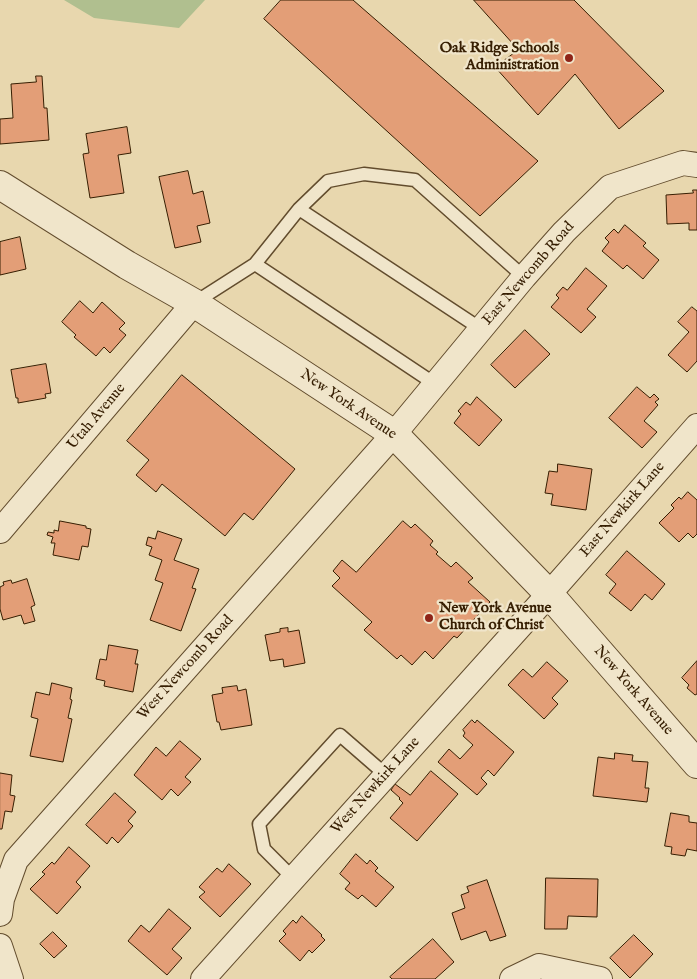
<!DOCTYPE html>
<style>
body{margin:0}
canvas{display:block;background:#e8d7ae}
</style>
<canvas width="697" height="979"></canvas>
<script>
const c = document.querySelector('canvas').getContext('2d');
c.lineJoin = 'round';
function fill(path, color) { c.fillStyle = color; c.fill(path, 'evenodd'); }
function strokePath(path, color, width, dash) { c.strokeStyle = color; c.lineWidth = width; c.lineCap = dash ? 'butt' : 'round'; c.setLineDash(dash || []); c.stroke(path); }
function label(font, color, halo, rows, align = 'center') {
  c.font = font + ' "IM FELL English",serif'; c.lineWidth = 4.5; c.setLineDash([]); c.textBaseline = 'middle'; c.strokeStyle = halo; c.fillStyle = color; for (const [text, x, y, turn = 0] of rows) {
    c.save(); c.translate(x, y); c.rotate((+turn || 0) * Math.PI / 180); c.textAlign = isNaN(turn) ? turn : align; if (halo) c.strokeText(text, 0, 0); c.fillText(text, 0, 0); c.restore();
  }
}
const green = new Path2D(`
 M64,0h141l-26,28 -85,-10z`);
const building = new Path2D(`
 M281,0h72l185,161 -58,55 -216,-197z
 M474,0h100l90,91 -45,38 -44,-55 -37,41 -43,-48 23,-17z
 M36,76h6l2,32h3l2,32 -49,4v-25l13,-1 -2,-34 25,-2z
 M127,127l4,26 -13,2 6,38 -34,5 -7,-44 6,-1 -3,-19z
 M188,171l5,23 10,-3 7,32 -13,3 4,16 -26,6 -16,-71z
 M693,190h4v40h-8v-7l-22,1 -1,-29 27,-2z
 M625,225l21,18 -3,3 16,14 -16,19 -16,-14 -4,4 -21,-18 7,-9 -4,-4 9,-9 4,4z
 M20,237l6,32 -26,6v-33z
 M586,268l21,18 -20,23 9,8 -15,16 -30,-26 8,-9 -3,-3 7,-8 4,3z
 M80,301l13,12 9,-11 23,21 -6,6 7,6 -16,18 -6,-6 -8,9 -22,-19 2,-2 -14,-13z
 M692,307l5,4v50l-10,11 -19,-17 21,-23 -11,-10z
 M525,330l25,24 -35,34 -24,-23z
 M46,364l5,29 -6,1 1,4 -28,5v-5h-2l-5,-28z
 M182,375l113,94 -42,51 -9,-7 -19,23 -63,-52 -6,8 -20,-17 13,-15 -22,-19z
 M637,387l13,11 4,-4 5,5 -4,3 3,3 -14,16 13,11 -15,16 -33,-30z
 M477,397l25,23 -23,26 -25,-23 7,-9 -3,-3 8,-9 4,3z
 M558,464l34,5 -6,41 -35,-5 2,-11 -8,-1 4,-22 8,1z
 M688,492l9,8v34l-4,4 -5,-5 -9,9 -20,-19 15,-15 -3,-3 8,-8 2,2z
 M60,521l26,5v2l5,1 -3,18 -6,-1 -3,14 -26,-5 2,-12h-4l2,-6 -6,-2 1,-3 6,1v-3l4,1z
 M403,521l8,7 4,-4 18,17 -3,4 8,7 -2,2 15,13 5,-5 17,16 -5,4 22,20 -33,36 -3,-2 -21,23 -8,-8 -13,14 -11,-10 -4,4 -33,-29 8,-8 -40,-36 8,-8 -7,-7 9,-11 14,12z
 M158,531l24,8 -8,21 25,9 -7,19 4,1 -15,42 -31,-11 13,-37 -8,-3 7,-20 -13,-5 3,-8 -6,-2 2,-8 7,2z
 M627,551l38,33 -13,16 -7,-6 -14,17 -22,-18 7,-9 -10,-9z
 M27,579l8,26 -4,2 4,14 -11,3 -3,-9 -18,5 -3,-11v-22l4,-2 -1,-3 8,-2 1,3z
 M288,628v4l11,-2 6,33 -21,4 -1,-8 -13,2 -5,-26 15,-3v-3z
 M109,645l29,5 -3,14h3l-5,28 -29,-6 1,-5 -9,-2 4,-20 6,1z
 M697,661v33l-2,1 -8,-7 2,-3 -7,-7z
 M547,662l21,19 -16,17 6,6 -14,15 -36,-34 15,-16 9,8z
 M52,683l20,5 -2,11 2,1 -4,18 4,1 -9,43 -33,-6 8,-37 -7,-2 5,-25 13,3z
 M237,686l1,5 8,-2 6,36 -31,5 -2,-8h-2l-5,-27 11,-2 -1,-5z
 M472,720l3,3 2,-3 37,32 -20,24 -6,-6 -7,8 6,6 -10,11 -39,-33 11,-13 11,10 13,-14 -10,-9 2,-3 -2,-3z
 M180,741l21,18 -16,18 6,5 -13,14 -7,-7 -9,11 -28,-25 22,-28 10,9z
 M615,753l18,2 -1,6 16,1 -3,26h4l-2,14 -54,-6 5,-39 16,2z
 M431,771l27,23 -41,47 -27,-23 13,-15 -4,-4 1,-1 -9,-8 4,-6 15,11z
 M0,773l12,2 -2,20 5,1 -3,16 -7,-1 -3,18h-2z
 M115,793l21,19 -8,9 5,5 -15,17 -6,-6 -5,7 -21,-19z
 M671,813l18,3v6l8,1v28l-10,-2 -2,7 -14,-2 1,-7 -7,-1z
 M69,847l21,19 -14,16 5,5 -24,27 -27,-25 15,-15 -3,-2 10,-10 2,2z
 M356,854l11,10 3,-4 8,8 -3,3 19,16 -18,20 -14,-12 -4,4 -13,-10 5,-6 -10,-9z
 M229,864l22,20 -31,33 -21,-20 6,-5 -6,-5 18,-19 5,4z
 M546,878l52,1 -1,38 -29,-1 -1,13h-22z
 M487,880l19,56 -16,5 -4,-10 -25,9 -9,-27 13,-5 -4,-13 8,-3 -2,-5z
 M169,909l22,19 -19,21 10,9 -15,17 -39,-34 13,-16 8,7z
 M302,916l20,19 -1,1 4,4 -13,13 -3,-3 -9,11 -21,-20 7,-7 -3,-3 10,-11 3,3z
 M53,932l14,14 -13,12 -14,-14z
 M634,935l19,19 -23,24 -20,-20z
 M433,939l21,23 -19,17h-43l-2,-2z`);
const service = new Path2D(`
 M299,209l182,120
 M255,264l180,120
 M194,303l61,-39 44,-55 29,-28 36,-7 51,6 109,97
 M293,878l-29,-29 -5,-25 81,-89 46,40`);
const minor = new Path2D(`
 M0,531l194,-228
 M0,914l2,-15 14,-39 378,-426 130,-157 40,-45 46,-45 73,-24 14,2
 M0,946l11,33
 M203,979l346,-385 148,-168
 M512,979l27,-13 61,13`);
const tertiary = new Path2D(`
 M0,185l127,80 67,38 200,131 155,160 148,170`);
const markers = [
 [569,58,5,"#8f2418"],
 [429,618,5,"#8f2418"]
];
const poiNames = [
 ["Oak Ridge Schools",559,49],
 ["Administration",559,66],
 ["New York Avenue",439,609,"left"],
 ["Church of Christ",439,626,"left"]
];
const streetNames = [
 ["East Newcomb Road",529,274,-49],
 ["New York Avenue",348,405,34],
 ["Utah Avenue",97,417,-50],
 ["East Newkirk Lane",623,510,-49],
 ["West Newcomb Road",186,668,-48],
 ["New York Avenue",633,691,49],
 ["West Newkirk Lane",376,786,-48]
];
fill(green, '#b0bf8f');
fill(building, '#e39e77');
strokePath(building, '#361e02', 1);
strokePath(service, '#624c2d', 15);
strokePath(minor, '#624c2d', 26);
strokePath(tertiary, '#624c2d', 30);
strokePath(service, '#f0e5ca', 12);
strokePath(minor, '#f0e5ca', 24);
strokePath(tertiary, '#f0e5ca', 28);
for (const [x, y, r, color] of markers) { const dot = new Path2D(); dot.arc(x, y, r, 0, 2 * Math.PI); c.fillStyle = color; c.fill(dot); strokePath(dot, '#f0e5ca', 2); }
label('bold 15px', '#361e02', '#f0e5ca', poiNames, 'right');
label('15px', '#361e02', '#f0e5ca', streetNames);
</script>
